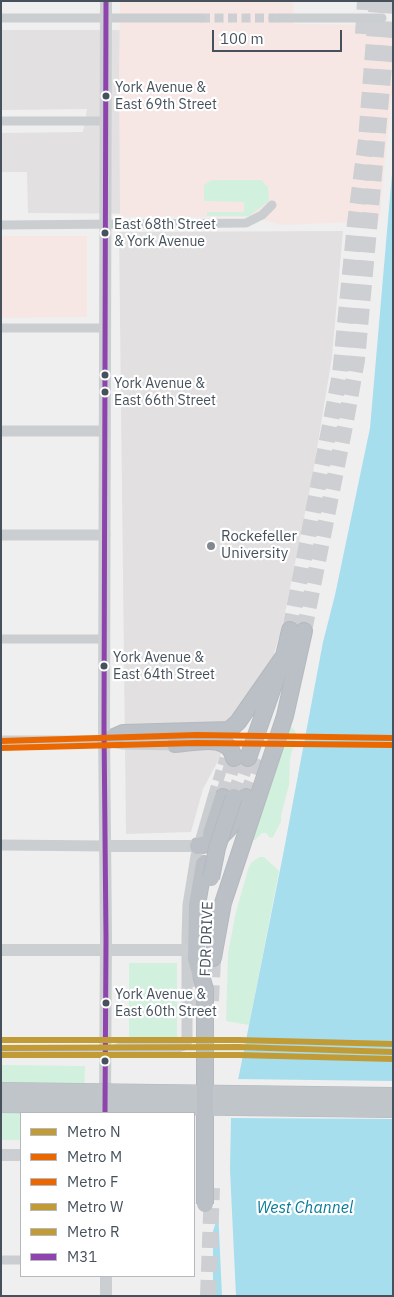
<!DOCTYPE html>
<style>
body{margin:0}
#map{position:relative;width:394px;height:1297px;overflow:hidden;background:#f0efef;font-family:"IBM Plex Sans",sans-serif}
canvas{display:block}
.frame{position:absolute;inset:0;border:2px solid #46515c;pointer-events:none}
.legend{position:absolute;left:20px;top:1112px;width:175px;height:165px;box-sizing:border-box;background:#fff;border:1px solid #b5b9be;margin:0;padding:6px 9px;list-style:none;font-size:15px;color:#46515c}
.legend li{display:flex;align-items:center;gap:10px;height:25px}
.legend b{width:25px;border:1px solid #b5b9be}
.scale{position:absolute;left:212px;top:30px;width:130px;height:22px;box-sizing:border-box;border:2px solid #46515c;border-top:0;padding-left:6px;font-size:15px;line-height:18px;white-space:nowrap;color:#46515c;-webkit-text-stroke:4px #fff;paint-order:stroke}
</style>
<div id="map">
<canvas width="394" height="1297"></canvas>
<div class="frame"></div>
<ul class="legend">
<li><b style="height:6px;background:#c19c36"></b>Metro N</li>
<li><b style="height:6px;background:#eb6800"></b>Metro M</li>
<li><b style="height:6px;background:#eb6800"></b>Metro F</li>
<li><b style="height:6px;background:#c19c36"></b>Metro W</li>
<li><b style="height:6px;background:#c19c36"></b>Metro R</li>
<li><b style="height:6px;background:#8e44ad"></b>M31</li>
</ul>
<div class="scale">100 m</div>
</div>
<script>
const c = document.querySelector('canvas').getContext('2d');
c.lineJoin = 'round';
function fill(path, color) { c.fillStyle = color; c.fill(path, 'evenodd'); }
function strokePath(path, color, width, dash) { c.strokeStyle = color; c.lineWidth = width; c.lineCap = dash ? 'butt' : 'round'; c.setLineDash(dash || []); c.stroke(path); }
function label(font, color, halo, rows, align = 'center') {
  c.font = font + ' "IBM Plex Sans",sans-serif'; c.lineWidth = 4.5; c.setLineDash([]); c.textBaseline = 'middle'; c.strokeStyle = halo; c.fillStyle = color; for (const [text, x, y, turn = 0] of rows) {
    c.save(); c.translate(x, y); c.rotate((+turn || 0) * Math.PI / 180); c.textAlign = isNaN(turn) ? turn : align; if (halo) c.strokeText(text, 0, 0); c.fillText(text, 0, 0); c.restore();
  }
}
const education = new Path2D(`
 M293,1l-20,74 119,-45 -12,182 -82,3 -270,-2 -1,-41h-26v-39l82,-1 4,-23 -86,1v-80h125z
 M343,231l-11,126 -19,116 -29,145 -12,44 -40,66 -13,31 -16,30 -12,43 -65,2 -7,-602z`);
const medical = new Path2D(`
 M120,1h173l1,23 99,1v58l-14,138 -98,4 -30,-8h-131l-1,-141z
 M1,236h86v81l-86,1z`);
const green = new Path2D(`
 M212,180h49l7,7 1,14 -20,15h-42v-4h37v-10l-40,-1v-16z
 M288,726l5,2 3,5v5l-6,20 -1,27 -8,30v7l-8,15 -3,1 -4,-5h-4l-7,7h-4z
 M259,857h5l15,14 -30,154 -23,-4 2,-68 8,-41 12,-43 3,-6z
 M129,963h48v76h-48z
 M1,1065l84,1 -1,47h-63v27h-20z`);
const water = new Path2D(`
 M393,162v1134h-180v-65l3,-9 -1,-10 3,-1 10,-81 55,-275 40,-213 12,-47 35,-167z`);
const pier = new Path2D(`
 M236,1079l157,2v38l-162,-1 -1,52 6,126h-14l-5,-109 4,-35z`);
const minorTunnel = new Path2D(`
 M201,18h72`);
const tertiaryTunnel = new Path2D(`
 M213,797l12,-39`);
const motorwayTunnel = new Path2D(`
 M363,34l2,-33
 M290,630l50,-256 15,-151 11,-83 11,-139
 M304,631l42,-210 11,-61 33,-359
 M223,797l11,-39
 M234,797l14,-39
 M246,797l16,-39
 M191,971l11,41
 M211,1001l2,-43
 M208,1296l4,-108`);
const minor = new Path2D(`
 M1,18h200
 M273,18h109
 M1,121h105
 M1,225l245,-2 16,-8 10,-10
 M1,328h104
 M1,639h104
 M1,1260h20`);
const tertiary = new Path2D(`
 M1,431h104
 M1,535h104
 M1,741h104l18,3 59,1
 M1,845l105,1
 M105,1052l16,-4 57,-1 6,-2 3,-4v-103l1,-33 8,-49 17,-59`);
const secondary = new Path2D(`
 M106,846h92
 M1,950h186
 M1,1051l104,1
 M105,1101l1,-162 -2,-211 2,-727
 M1,1155h20
 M106,1276v20`);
const motorway = new Path2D(`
 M105,741l18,-8 106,-3 9,-8 46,-66
 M175,744c19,-1 54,-12 59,14
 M248,758l36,-102 6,-26
 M211,834l12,-37
 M198,846c28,-4 38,-26 48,-49
 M204,864l-7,41 -1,54 9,30
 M213,958l10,-55 62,-187 19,-85`);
const trunkBridge = new Path2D(`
 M1,1090l392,5
 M1,1105l392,5`);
const motorwayBridge = new Path2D(`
 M211,878l6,-30 17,-51
 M205,989v215`);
const bus1 = new Path2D(`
 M105,1113l1,-174 -2,-211 2,-727`);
const metro1 = new Path2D(`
 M1,1048l238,-1 154,5`);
const metro2 = new Path2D(`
 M1,741l196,-6 196,3`);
const metro3 = new Path2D(`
 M1,748l196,-5 196,2`);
const metro4 = new Path2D(`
 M1,1055h238l154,4`);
const metro5 = new Path2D(`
 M1,1040h238l154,4`);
const markers = [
 [106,96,4.5,"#46515c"],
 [105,233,4.5,"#46515c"],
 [105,375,4.5,"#46515c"],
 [105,392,4.5,"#46515c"],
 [211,546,5,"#82888f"],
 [104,666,4.5,"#46515c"],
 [106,1003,4.5,"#46515c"],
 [105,1061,4.5,"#46515c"]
];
const busNames = [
 ["York Avenue &",115,88],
 ["East 69th Street",115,105],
 ["East 68th Street",114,225],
 ["& York Avenue",114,242],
 ["York Avenue &",114,384],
 ["East 66th Street",114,401],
 ["York Avenue &",113,658],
 ["East 64th Street",113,675],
 ["York Avenue &",115,995],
 ["East 60th Street",115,1012]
];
const poiNames = [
 ["Rockefeller",221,537],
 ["University",221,554]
];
const streetNames = [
 ["FDR DRIVE",207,939,-88]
];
const waterNames = [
 ["West Channel",305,1208]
];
fill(education, '#e2e0e1');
fill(medical, '#f6e7e5');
fill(green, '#d2f0de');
fill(water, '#a6deee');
fill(pier, '#f0efef');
strokePath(minorTunnel, '#cecfd2', 9, [9, 4.5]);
strokePath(tertiaryTunnel, '#cecfd2', 11, [11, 5.5]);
strokePath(motorwayTunnel, '#cecfd2', 16, [16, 8]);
strokePath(motorway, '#b4b9bf', 18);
strokePath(minor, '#cbced0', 9);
strokePath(tertiary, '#cbced0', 11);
strokePath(secondary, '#cccfd2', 12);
strokePath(motorway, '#bbc0c6', 16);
strokePath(trunkBridge, '#b4b9bf', 16, []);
strokePath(motorwayBridge, '#b4b9bf', 18, []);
strokePath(trunkBridge, '#c0c5ca', 15);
strokePath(motorwayBridge, '#bbc0c6', 16);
strokePath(bus1, '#8e44ad', 5);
strokePath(metro1, '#c19c36', 6);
strokePath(metro2, '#eb6800', 6);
strokePath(metro3, '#eb6800', 6);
strokePath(metro4, '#c19c36', 6);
strokePath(metro5, '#c19c36', 6);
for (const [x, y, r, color] of markers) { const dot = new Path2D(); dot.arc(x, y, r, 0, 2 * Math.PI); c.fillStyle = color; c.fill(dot); strokePath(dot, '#fff', 2); }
label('14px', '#46515c', '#fff', busNames, 'left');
label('15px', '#46515c', '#fff', poiNames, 'left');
label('15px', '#46515c', '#fff', streetNames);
label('italic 16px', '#097b9c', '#fff', waterNames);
</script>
